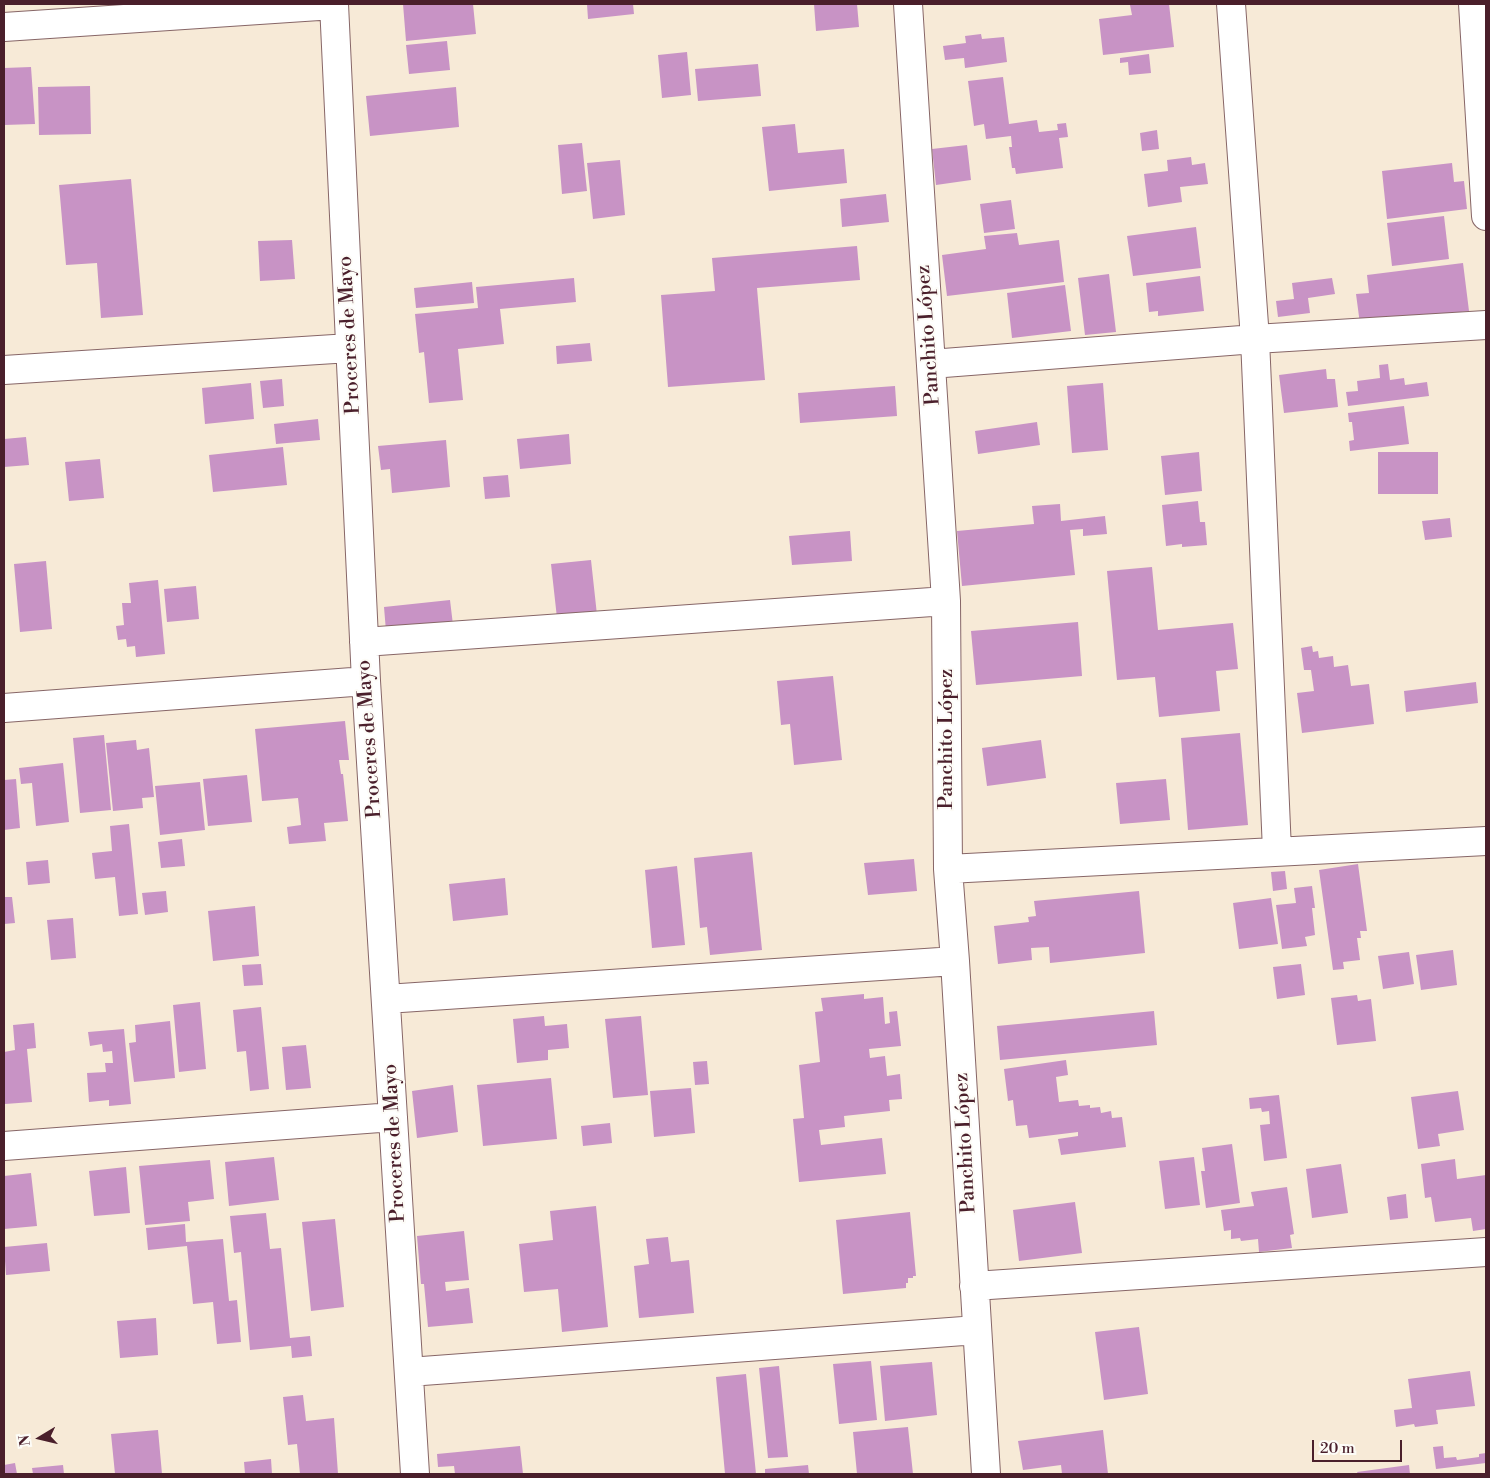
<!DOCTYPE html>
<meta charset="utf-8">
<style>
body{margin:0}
#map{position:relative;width:1490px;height:1478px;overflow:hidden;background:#f7ead7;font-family:"Libre Bodoni",serif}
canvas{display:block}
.frame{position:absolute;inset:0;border:5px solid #4a1f2b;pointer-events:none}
.north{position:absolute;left:15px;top:1413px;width:50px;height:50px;-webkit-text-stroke:4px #fdfcf7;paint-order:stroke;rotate:261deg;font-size:14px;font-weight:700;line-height:20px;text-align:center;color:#4a1f2b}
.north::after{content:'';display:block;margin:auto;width:18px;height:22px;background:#4a1f2b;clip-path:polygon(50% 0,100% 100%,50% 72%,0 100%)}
.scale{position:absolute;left:1312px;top:1440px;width:90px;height:22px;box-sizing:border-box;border:2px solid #4a1f2b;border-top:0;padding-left:6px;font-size:15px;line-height:18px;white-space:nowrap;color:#4a1f2b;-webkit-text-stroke:4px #fdfcf7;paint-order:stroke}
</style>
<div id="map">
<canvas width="1490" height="1478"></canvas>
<div class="frame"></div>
<div class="north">N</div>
<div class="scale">20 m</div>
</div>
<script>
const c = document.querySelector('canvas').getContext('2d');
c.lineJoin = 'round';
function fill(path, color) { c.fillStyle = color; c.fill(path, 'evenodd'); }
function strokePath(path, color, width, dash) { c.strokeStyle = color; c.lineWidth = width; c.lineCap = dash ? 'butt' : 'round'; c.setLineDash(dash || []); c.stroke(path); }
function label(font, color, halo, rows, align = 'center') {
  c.font = font + ' "Libre Bodoni",serif'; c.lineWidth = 4; c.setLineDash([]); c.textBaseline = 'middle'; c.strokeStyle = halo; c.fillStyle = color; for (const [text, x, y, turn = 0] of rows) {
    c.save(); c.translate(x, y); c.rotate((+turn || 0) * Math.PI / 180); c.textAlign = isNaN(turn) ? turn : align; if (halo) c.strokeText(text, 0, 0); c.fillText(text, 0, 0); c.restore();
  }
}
const building = new Path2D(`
 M403,4h70l3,30 -70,7z
 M587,4h46l1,10 -46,5z
 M814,4h43l2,23 -43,4z
 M1144,4h25l5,43 -71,8 -4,-36 33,-4 -2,-10z
 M981,34l1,5 22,-2 3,25 -42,6 -1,-10 -19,2 -2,-14 23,-3 -1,-7z
 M447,41l3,29 -41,4 -3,-29z
 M687,52l4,43 -29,3 -4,-43z
 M1149,54l2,19 -22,2 -1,-13 -8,1v-5z
 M758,64l3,32 -63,5 -3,-32z
 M31,67l4,57 -31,1v-57z
 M1003,77l6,47 28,-4 2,12 19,-2 -1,-6 9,-1 2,14 -9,1 4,30 -47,6 -1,-6h-3l-3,-21h3l-1,-11 -25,3 -2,-15 -10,2 -6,-45z
 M90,86l1,48 -52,1 -1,-48z
 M456,87l3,40 -89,9 -4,-40z
 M795,124l3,29 46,-4 3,34 -78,8 -7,-64z
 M1157,130l2,19 -17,2 -2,-18z
 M582,143l5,48 -25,3 -4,-49z
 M967,145l4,35 -35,5 -4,-36z
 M1191,157l1,8 13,-2 3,21 -28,3 2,15 -34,5 -4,-33 24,-3 -1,-11z
 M620,160l5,55 -32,4 -6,-56z
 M1452,163l2,19 10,-1 3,28 -80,10 -5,-48z
 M131,179l12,136 -42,3 -4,-55 -31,2 -7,-80z
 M886,194l3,28 -47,5 -2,-28z
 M1011,200l4,29 -31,4 -4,-29z
 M1444,216l5,43 -57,7 -5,-43z
 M1196,227l5,41 -68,8 -6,-40z
 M1017,233l2,12 40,-5 5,42 -117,14 -5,-41 44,-6 -2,-13z
 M292,240l3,39 -35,2 -2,-40z
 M857,246l3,34 -103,8 8,92 -97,7 -7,-92 54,-4 -3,-33z
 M1463,263l6,48 -109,13 -4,-30 13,-1 -2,-18z
 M1109,274l7,58 -31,3 -7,-57z
 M1200,276l4,35 -46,5v-5l-9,1 -3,-29z
 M574,278l2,24 -76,7 4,35 -46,5 5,51 -34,3 -5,-51 -5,1 -4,-39 63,-6 -2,-21z
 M1332,278l3,16 -27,4 2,15 -32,4 -2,-16 18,-2 -2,-16z
 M472,282l2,21 -58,5 -2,-20z
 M1065,285l6,46 -59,7 -5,-45z
 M590,343l2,18 -35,3 -1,-18z
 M1388,364l2,16 14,-2 1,7 22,-3 2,14 -81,10 -2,-14 12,-1 -1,-10 23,-3 -1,-13z
 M1326,369l1,10h8l3,28 -54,6 -5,-38z
 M282,379l2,27 -21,2 -3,-27z
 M251,383l3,36 -49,5 -3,-36z
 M1103,383l5,67 -36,3 -5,-67z
 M895,386l2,30 -97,7 -2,-30z
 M1404,406l5,38 -59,7 -1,-10 5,-1 -2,-18h-3l-1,-9z
 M318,419l2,21 -44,4 -2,-20z
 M1037,422l3,23 -62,9 -3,-23z
 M569,434l2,30 -51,5 -3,-30z
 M26,437l3,28 -25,2v-28z
 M446,440l4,47 -58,6 -2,-24 -9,1 -3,-24z
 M283,447l4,38 -74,7 -4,-37z
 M1199,452l3,39 -37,4 -4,-39z
 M1378,452h60v42h-60z
 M100,459l4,39 -35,3 -4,-39z
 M508,475l2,22 -25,2 -2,-22z
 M1198,501l2,21h5l2,23 -25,2v-3l-16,2 -4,-41z
 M1060,504l1,17 44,-5 2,18 -24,2v-7l-13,1 5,45 -113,11 -5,-55 77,-7 -2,-18z
 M1450,518l2,19 -27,3 -3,-19z
 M850,531l2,30 -60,4 -3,-29z
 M591,560l6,55 -40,3 -6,-54z
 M46,561l6,68 -32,3 -6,-68z
 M1152,567l6,63 75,-7 5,46 -22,2 4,40 -61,6 -4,-40 -38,3 -10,-109z
 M158,580l7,74 -29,3 -1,-11 -8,1 -1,-8 -8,1 -2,-14 8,-1 -2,-22h9l-2,-20z
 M196,586l3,33 -32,3 -3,-33z
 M450,600l3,25 -67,6 -2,-24z
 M1078,622l4,54 -106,9 -5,-54z
 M1312,646l1,6 5,-1 1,7 14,-2 1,11 14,-2 3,21 18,-2 5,40 -72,9 -5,-40 17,-2 -3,-21h-7l-3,-22z
 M833,676l9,84 -48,5 -4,-41 -9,1 -4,-44z
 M1476,682l2,21 -72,9 -2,-21z
 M345,721l4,39h-10l2,14h2l5,47 -24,2 2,18 -37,3 -2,-17 14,-2 -3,-27 -36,3 -7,-72z
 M1240,733l8,92 -60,5 -7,-92z
 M104,735l7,75 -31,3 -7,-75z
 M136,740l1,10 12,-2 5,49 -12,1 1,10 -30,3 -7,-68z
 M1041,740l5,38 -59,8 -5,-38z
 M63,763l6,59 -33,4 -4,-43 -11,1 -2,-16z
 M247,775l5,47 -44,4 -5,-47z
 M16,779l4,49 -16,2v-50z
 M1166,779l4,41 -50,4 -4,-41z
 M200,782l5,48 -45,5 -5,-49z
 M129,824l9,90 -19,2 -4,-39 -20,2 -3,-26 20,-2 -2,-25z
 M182,839l3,27 -24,2 -3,-26z
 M752,852l10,98 -52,5 -3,-28 -7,1 -6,-70z
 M914,859l3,32 -49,4 -4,-32z
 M48,860l2,23 -22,2 -2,-23z
 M1358,864l9,67h-7l1,7h-4l3,22 -17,2 1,7 -11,1 -14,-100z
 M677,866l8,79 -33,3 -7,-78z
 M1285,871l2,18 -14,2 -2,-19z
 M505,878l3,37 -55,6 -4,-37z
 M1312,886l3,22h-3l3,27 -10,2 2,9 -25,3 -6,-44 20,-2 -2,-15z
 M166,891l2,21 -23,3 -3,-22z
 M1139,891l6,62 -95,10 -1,-16 -18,1 1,12 -34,4 -4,-38 35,-4 -1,-5 8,-1 -2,-15z
 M4,897h8l3,26 -11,1z
 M1271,898l7,46 -39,5 -6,-46z
 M255,906l4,50 -46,5 -5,-50z
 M73,918l3,40 -25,2 -4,-40z
 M1453,950l4,35 -36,5 -5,-35z
 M1409,952l5,32 -31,5 -5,-33z
 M261,964l2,21 -19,1 -2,-21z
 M1301,964l4,31 -28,4 -4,-32z
 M864,994v5l19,-2 2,27 5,-1 -1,-11 8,-1 4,35 -32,3 1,9 15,-2 2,20 13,-2 2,25 -13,1 1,11 -46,5 1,11 -26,3 2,15 61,-7 4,36 -87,8 -6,-63 11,-1 -5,-53 21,-3 -5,-50 8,-1 -2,-13z
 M1357,995l1,6 13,-2 5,42 -39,4 -6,-47z
 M200,1002l6,67 -27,3 -6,-67z
 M261,1007l8,82 -19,2 -4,-40 -9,1 -4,-42z
 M1154,1011l3,34 -157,15 -3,-34z
 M544,1016l1,10 22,-2 2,24 -21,2v10l-31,3 -4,-44z
 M641,1016l7,79 -35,3 -8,-79z
 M170,1021l5,57 -41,4 -5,-39 7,-1 -1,-17z
 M34,1023l2,25 -9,1 5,53 -27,2 -1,-52 11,-2 -2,-25z
 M124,1029l7,75 -22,2v-6l-20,2 -2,-29 19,-1 -1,-9h8l-1,-12 -9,1 -1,-8 -12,2 -2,-14z
 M306,1045l5,43 -25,2 -4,-43z
 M1066,1060l2,15 -12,2 3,25 19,-2 1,6 11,-1v3l10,-1 1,6 10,-2 1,7 10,-1 4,30 -65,8 -3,-16 20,-3v-4l-49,6 -2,-13 -11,1 -3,-26 -5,1 -4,-32z
 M707,1061l2,23 -14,1 -2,-23z
 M551,1078l6,61 -74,7 -6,-61z
 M453,1085l5,47 -41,6 -5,-47z
 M691,1088l4,45 -41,4 -4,-46z
 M1458,1091l6,39 -26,4 2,12 -22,3 -7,-52z
 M1279,1095l8,63 -23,3 -4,-36 10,-1 -1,-13 -7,1 -1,-4 -11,1 -1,-11z
 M610,1123l2,20 -29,3 -2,-20z
 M1232,1144l8,59 -34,5 -5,-37h4l-3,-23z
 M274,1157l5,43 -50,6 -4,-44z
 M1194,1157l6,48 -35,4 -6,-48z
 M1455,1159l2,20 29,-4v54l-13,2 -2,-13 -36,4 -4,-25 -6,1 -4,-34z
 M210,1160l4,39 -26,3 2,19 -45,4 -6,-59z
 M1341,1164l7,49 -36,5 -6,-49z
 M126,1167l4,46 -36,3 -5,-45z
 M31,1173l6,53 -33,3v-53z
 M1287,1187l7,47 -4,1 2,13 -33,4 -1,-13 -17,2 -1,-3 -9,1v-9l-7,1 -3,-21 33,-4 -3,-14z
 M1406,1194l2,24 -18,2 -3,-23z
 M1075,1202l7,51 -63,8 -6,-51z
 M596,1206l12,121 -46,5 -4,-43 -34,3 -5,-48 34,-4 -3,-29z
 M910,1212l6,64h-3v2h-5v5h-2v5l-63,6 -7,-74z
 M266,1213l4,36 11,-1 9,90 20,-2 2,20 -20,2 -1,-12 -41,4 -9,-98 -7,1 -4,-37z
 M335,1219l9,88 -33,4 -9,-89z
 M185,1224l1,18 37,-3 6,62 8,-1 4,42 -24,2 -4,-42 -20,2 -6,-58 -39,4 -2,-22z
 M464,1231l5,49 -24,2 1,9 23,-3 4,35 -45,4 -4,-43h-3l-4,-48z
 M668,1237l3,25 18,-2 5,53 -55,5 -5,-52 15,-2 -3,-25z
 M47,1243l3,28 -44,4 -2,-28z
 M156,1318l2,37 -38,3 -3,-37z
 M1139,1327l9,67 -44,6 -9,-68z
 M871,1361l6,59 -38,4 -6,-60z
 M932,1362l5,53 -52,6 -5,-55z
 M779,1366l9,91 -20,1 -9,-90z
 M1470,1371l5,35 -39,4 2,14 -23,3 -1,-3 -18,3 -2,-17 18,-2 -4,-29z
 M746,1374l10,100h-31l-9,-97z
 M303,1395l3,26 28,-3 4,56h-38l-3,-30 -9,1 -5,-48z
 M908,1427l5,47h-56l-4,-42z
 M158,1430l4,44h-47l-4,-40z
 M1103,1430l5,44h-46l-1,-9 -38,5 -5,-29z
 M520,1446l3,28h-68l-1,-8 -16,1 -1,-13z
 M1443,1446l1,12 12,-1 1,3 22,-3v-3l7,-1v10l-50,6 -3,-22z
 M271,1459l1,15h-27l-1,-12z
 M15,1463l2,11h-13v-9z
 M63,1465l1,9h-31l-1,-6z
 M808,1465l1,9h-44v-5z
 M1409,1465l1,9h-52l-1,-2z`);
const minor = new Path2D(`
 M334,4l32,677 49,793
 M908,4l38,597 2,268 7,92 31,513
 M1231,4l24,335 22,512
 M1473,4l13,212
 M4,27l330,-22
 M931,364l324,-25 231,-14
 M4,370l346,-22
 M364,642l582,-41
 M4,708l362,-27
 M948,869l538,-28
 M386,999l569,-38
 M4,1146l389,-29
 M974,1286l512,-34
 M409,1372l568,-42`);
const streetNames = [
 ["Proceres de Mayo",350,335,-93],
 ["Panchito López",929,335,-94],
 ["Proceres de Mayo",370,739,-94],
 ["Panchito López",947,739,-90],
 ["Proceres de Mayo",395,1143,-93],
 ["Panchito López",966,1143,-93]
];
fill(building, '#c893c5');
strokePath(minor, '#876667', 30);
strokePath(minor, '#fff', 28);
label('20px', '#4a1f2b', '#fdfcf7', streetNames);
</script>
